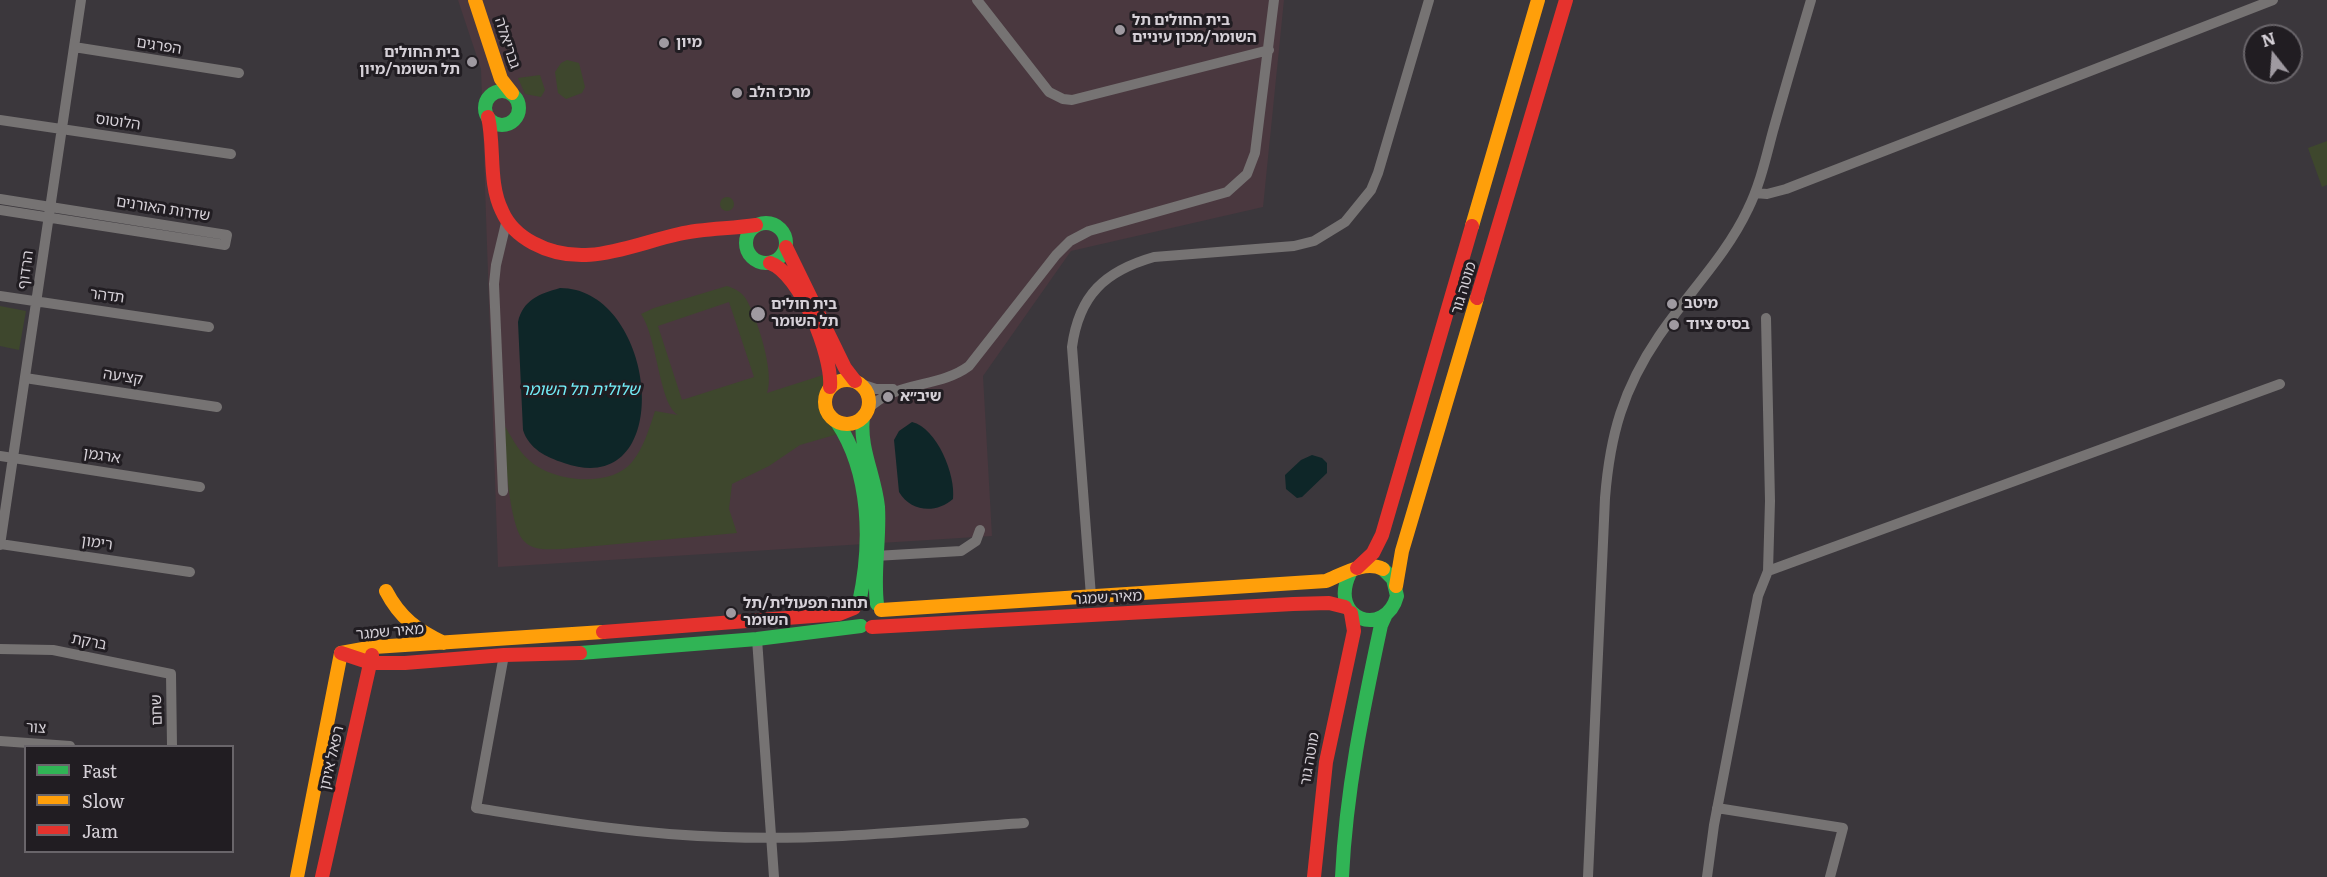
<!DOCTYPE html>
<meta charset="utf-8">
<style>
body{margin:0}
#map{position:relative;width:2327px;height:877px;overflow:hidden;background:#3b373c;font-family:Literata,serif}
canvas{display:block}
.legend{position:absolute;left:24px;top:745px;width:210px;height:108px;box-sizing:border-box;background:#211d22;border:2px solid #69656a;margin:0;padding:8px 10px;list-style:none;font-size:18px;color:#d5d0d7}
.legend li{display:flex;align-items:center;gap:12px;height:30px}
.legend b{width:30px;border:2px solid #69656a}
.north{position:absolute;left:2243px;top:24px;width:60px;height:60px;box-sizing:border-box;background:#211d22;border:2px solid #69656a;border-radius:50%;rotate:343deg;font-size:16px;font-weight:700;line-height:24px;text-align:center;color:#d5d0d7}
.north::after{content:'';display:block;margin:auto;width:21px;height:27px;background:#9f9aa1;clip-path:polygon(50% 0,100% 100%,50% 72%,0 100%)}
</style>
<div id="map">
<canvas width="2327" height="877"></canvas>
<ul class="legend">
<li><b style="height:8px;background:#30b455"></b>Fast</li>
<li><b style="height:8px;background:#ff9f0a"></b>Slow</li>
<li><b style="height:8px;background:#e5322d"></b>Jam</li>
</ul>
<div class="north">N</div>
</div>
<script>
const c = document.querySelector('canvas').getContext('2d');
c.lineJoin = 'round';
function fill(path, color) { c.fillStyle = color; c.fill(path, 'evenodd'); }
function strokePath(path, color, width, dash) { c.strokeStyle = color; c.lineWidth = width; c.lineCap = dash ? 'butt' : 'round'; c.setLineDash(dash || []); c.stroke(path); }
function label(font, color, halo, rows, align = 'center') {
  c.font = font + ' Literata,"Noto Sans Hebrew",serif'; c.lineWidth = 6; c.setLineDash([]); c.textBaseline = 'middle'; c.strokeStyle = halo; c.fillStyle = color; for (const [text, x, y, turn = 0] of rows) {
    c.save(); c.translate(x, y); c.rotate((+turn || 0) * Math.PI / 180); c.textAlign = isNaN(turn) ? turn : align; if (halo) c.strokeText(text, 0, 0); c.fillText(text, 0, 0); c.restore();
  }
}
const medical = new Path2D(`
 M458,0h826l-21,207 -192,44 -88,125 9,160 -494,31 -17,-498z`);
const green = new Path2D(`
 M567,60l12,3 6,24 -3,6 -16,6 -8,-6 -3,-21 6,-9z
 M540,75l5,15 -4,7 -16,-3 -7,-16z
 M2327,141v44l-5,2 -14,-39z
 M720 204a7 7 0 1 1 14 0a7 7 0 1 1-14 0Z
 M727,286c8,3 14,5 19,13 11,18 29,74 21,94l56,-18 15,59 -38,11 -31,21 -37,18 -3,25 8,24 -174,16c-13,0 -29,3 -39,-8 -16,-16 -19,-94 -21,-118 8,13 15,28 27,38 23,21 81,27 102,1 12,-15 17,-33 23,-51l23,4c-19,-11 -20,-75 -37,-101l13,-6zM729,302l25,75 -72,23 -24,-74z
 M0,306l26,5 -7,39 -19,-4z`);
const water = new Path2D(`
 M560,288c98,0 119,215 4,175 -18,-6 -35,-14 -41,-33l-5,-108c5,-22 21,-28 42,-34z
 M912,422c25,6 44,53 41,77 -17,15 -42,13 -54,-7l-5,-52 5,-9z
 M1312,455l10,3 5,5v10l-25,24 -5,1 -11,-9 -1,-14 16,-15z`);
const street = new Path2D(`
 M977,0l72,92 14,7 9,1 197,-50
 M74,47l165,26
 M0,120l231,34
 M1755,193l12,1 19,-5 487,-189
 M0,199l227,36 -2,10 -225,-35
 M0,296l209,31
 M25,378l192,29
 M858,383l18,6h17
 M867,410c28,-30 71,-21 102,-44l87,-111 14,-14 19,-10 138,-39 20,-18 8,-21 19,-153
 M0,456l200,31
 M503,491l-9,-207 2,-19 11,-46
 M0,544l190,28
 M0,545l81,-545
 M875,556l86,-5 15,-10 4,-11
 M1768,571l512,-187
 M1091,596l-19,-249c7,-52 33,-76 82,-90l140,-11 20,-5 31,-19 26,-32 7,-17 51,-173
 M757,639l17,238
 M0,649l53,1 118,24 1,72
 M504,655l-28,153c82,13 164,27 248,29 100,4 200,-7 300,-14
 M0,741l70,5
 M1717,808l126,20 -13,49
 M1588,877l17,-379c5,-63 18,-109 54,-162 29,-43 67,-80 89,-127 12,-24 18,-52 25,-78 12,-43 25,-87 38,-131
 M1707,877l7,-52 44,-229 10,-25 2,-70 -4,-183`);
const fast = new Path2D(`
 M485 108a17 17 0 1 1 34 0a17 17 0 1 1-34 0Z
 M746 243a20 20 0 1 1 40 0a20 20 0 1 1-40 0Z
 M863,417c-4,31 12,59 15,90 2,33 -5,65 -1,97
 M837,422c34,51 35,122 22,181
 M1350,573c-23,48 36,65 47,23l-4,-17 -10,-10
 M580,653l177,-14 104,-13
 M1342,877c4,-86 21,-168 39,-252l5,-11`);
const slow = new Path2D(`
 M475,0l26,79 11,14
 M1472,226l66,-226
 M825 402a22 22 0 1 1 44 0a22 22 0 1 1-44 0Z
 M1396,586l6,-35 75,-253
 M386,591c14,27 31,39 58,52
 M881,610l445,-29c17,-7 39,-21 57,-12
 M341,653l33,-6 229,-15
 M297,877l44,-224`);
const jam = new Path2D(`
 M488,117c7,30 0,66 14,94 6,14 18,25 31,32 50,27 96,2 146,-9 25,-6 51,-5 77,-9
 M786,247l59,121 10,13
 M770,263c30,10 63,94 60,124
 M1477,298l89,-298
 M1357,568l16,-15 9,-18 90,-309
 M872,627l421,-23 36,-1 16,4
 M603,632l236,-18 15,-6
 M341,653l30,10h34l99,-8 76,-2
 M322,877l50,-222
 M1314,877l12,-115 28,-131 -3,-18`);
const markers = [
 [1120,30,6,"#9f9aa1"],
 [664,43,6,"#9f9aa1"],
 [472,62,6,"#9f9aa1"],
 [737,93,6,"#9f9aa1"],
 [1672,304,6,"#9f9aa1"],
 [758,314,8,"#9f9aa1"],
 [1674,325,6,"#9f9aa1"],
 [888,397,6,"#9f9aa1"],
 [731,613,6,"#9f9aa1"]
];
const poiNames = [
 ["בית החולים תל",1132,21],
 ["השומר/מכון עיניים",1132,38],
 ["מיון",676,43],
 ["בית החולים",460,53,"right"],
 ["תל השומר/מיון",460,70,"right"],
 ["מרכז הלב",749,93],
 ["מיטב",1684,304],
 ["בית חולים",771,305],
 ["תל השומר",771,322],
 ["בסיס ציוד",1686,325],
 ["שיב״א",900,397],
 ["תחנה תפעולית/תל",743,604],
 ["השומר",743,621]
];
const streetNames = [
 ["גבריאלה",507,43,72],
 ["הפרגים",159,46,9],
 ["הלוטוס",118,122,8],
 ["שדרות האורנים",163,209,9],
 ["הרדוף",26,270,-82],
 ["מוטה גור",1464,288,-73],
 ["תדהר",107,296,8],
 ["קציעה",123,377,9],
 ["ארגמן",102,456,9],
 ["רימון",97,543,8],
 ["מאיר שמגר",1108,598,-3],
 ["מאיר שמגר",390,632,-5],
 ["ברקת",89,642,11],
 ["שחם",157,710,-91],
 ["צור",36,728,4],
 ["רפאל איתן",332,758,-77],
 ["מוטה גור",1310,759,-80]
];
const waterNames = [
 ["שלולית תל השומר",580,390]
];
fill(medical, '#4a383f');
fill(green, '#3e472d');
fill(water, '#0e2628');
strokePath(street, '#767373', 10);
strokePath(fast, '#30b455', 14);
strokePath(slow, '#ff9f0a', 14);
strokePath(jam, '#e5322d', 14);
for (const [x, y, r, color] of markers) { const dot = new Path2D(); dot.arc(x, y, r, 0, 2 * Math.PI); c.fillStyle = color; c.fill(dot); strokePath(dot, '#211d22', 2); }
label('bold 15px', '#d5d0d7', '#211d22', poiNames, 'left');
label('15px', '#d5d0d7', '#211d22', streetNames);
label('italic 16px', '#73edf8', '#211d22', waterNames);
</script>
